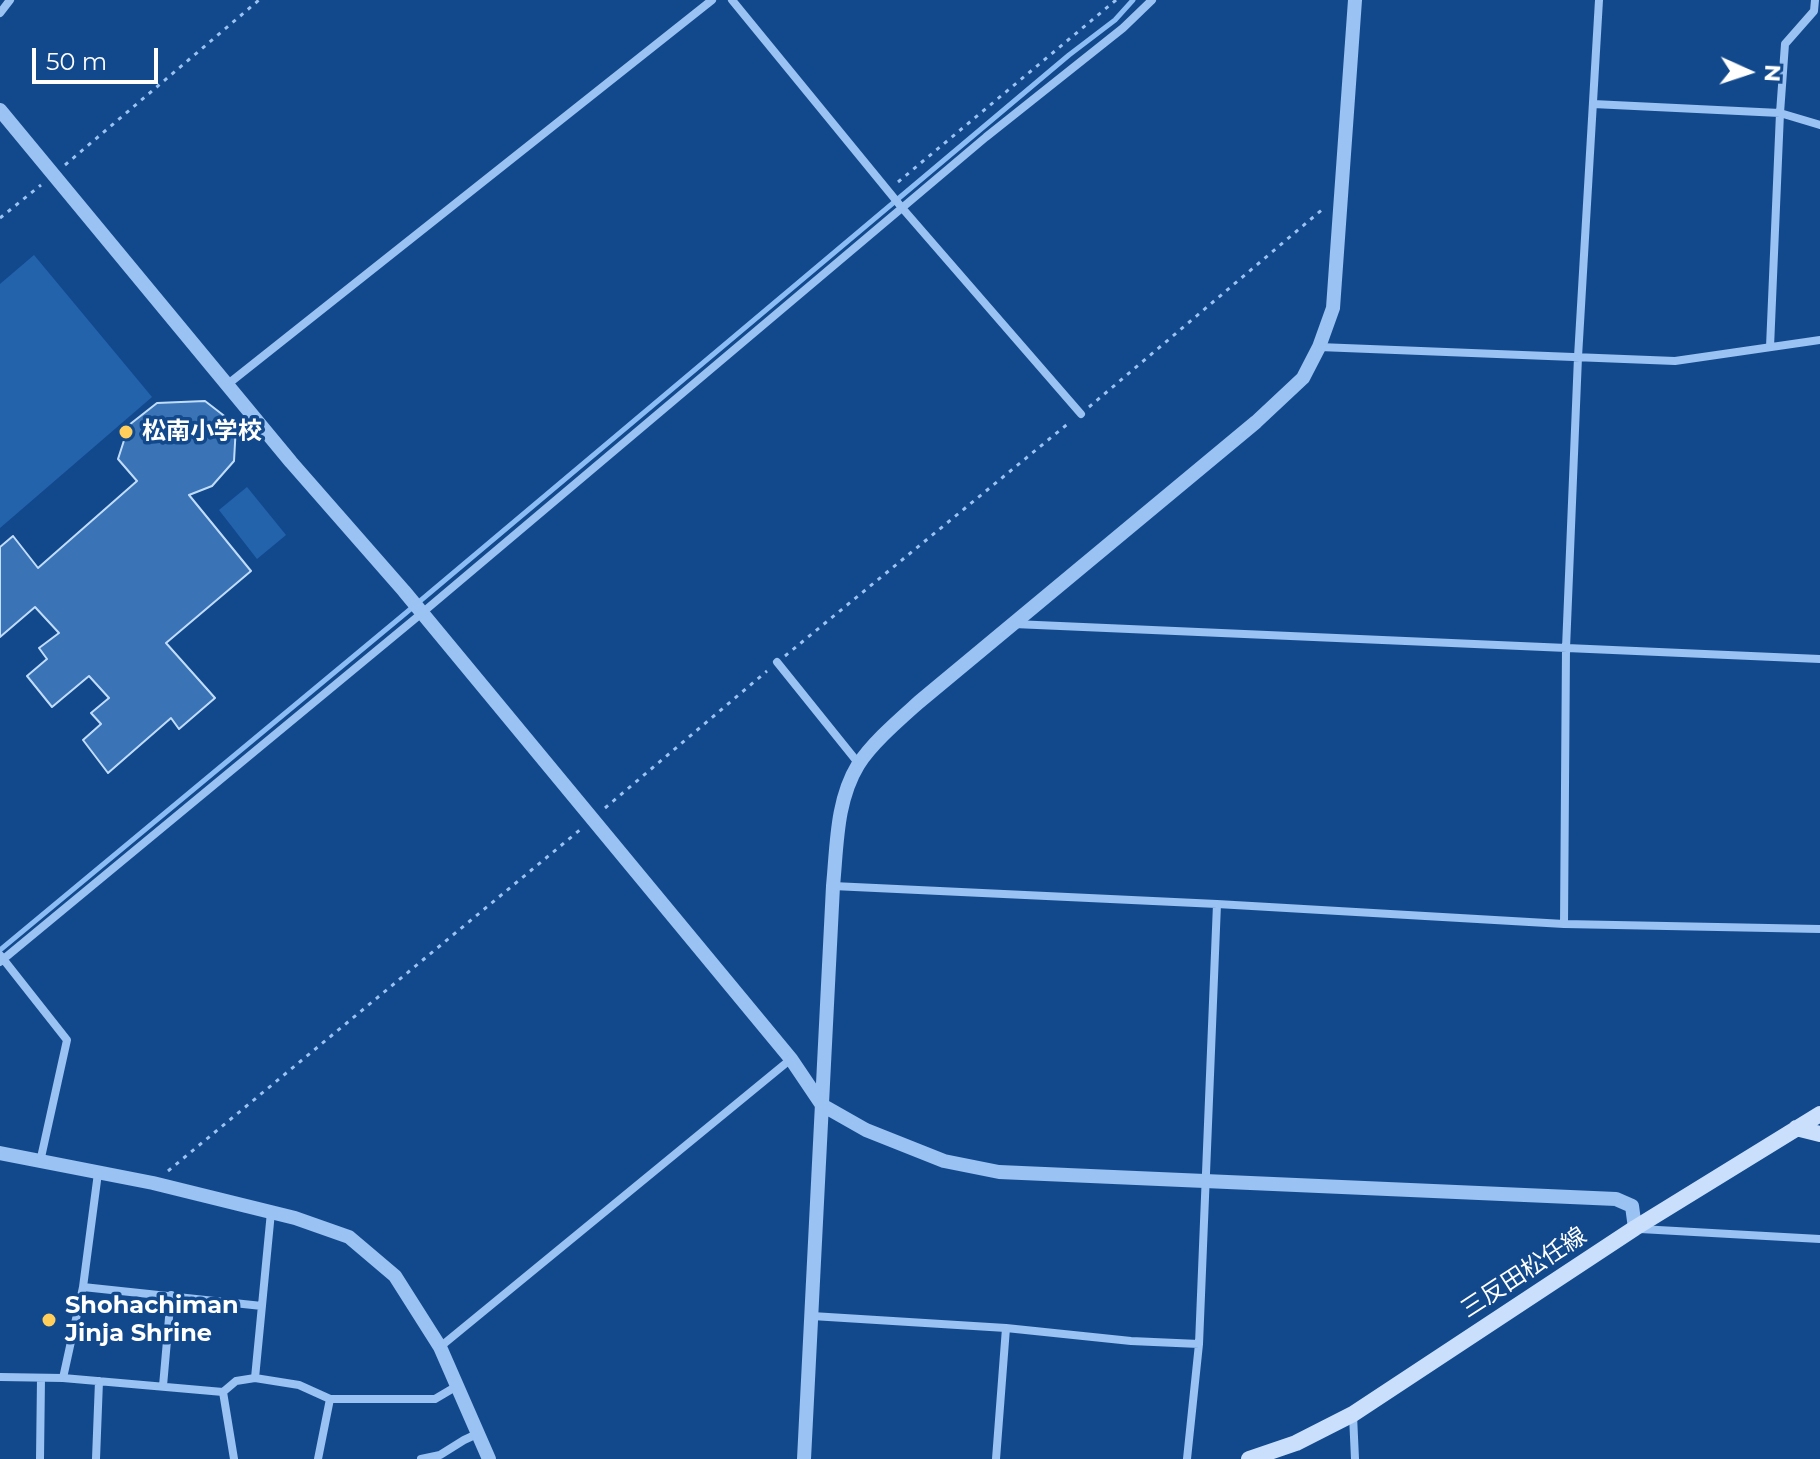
<!DOCTYPE html>
<meta charset="utf-8">
<style>
body{margin:0}
#map{position:relative;width:1820px;height:1459px;overflow:hidden;background:#12498d;font-family:Montserrat,sans-serif}
canvas{display:block}
.north{position:absolute;left:1708px;top:32px;width:80px;height:80px;-webkit-text-stroke:6px #12498d;paint-order:stroke;rotate:93deg;font-size:22px;font-weight:700;line-height:32px;text-align:center;color:#fff}
.north::after{content:'';display:block;margin:auto;width:28px;height:36px;background:#fff;clip-path:polygon(50% 0,100% 100%,50% 72%,0 100%)}
.scale{position:absolute;left:32px;top:48px;width:126px;height:36px;box-sizing:border-box;border:4px solid #fff;border-top:0;padding-left:10px;font-size:24px;line-height:28px;white-space:nowrap;color:#fff;-webkit-text-stroke:6px #12498d;paint-order:stroke}
</style>
<div id="map">
<canvas width="1820" height="1459"></canvas>
<div class="north">N</div>
<div class="scale">50 m</div>
</div>
<script>
const c = document.querySelector('canvas').getContext('2d');
c.lineJoin = 'round';
function fill(path, color) { c.fillStyle = color; c.fill(path, 'evenodd'); }
function strokePath(path, color, width, dash) { c.strokeStyle = color; c.lineWidth = width; c.lineCap = dash ? 'butt' : 'round'; c.setLineDash(dash || []); c.stroke(path); }
function label(font, color, halo, rows, align = 'center') {
  c.font = font + ' Montserrat,"Noto Sans JP",sans-serif'; c.lineWidth = 7; c.setLineDash([]); c.textBaseline = 'middle'; c.strokeStyle = halo; c.fillStyle = color; for (const [text, x, y, turn = 0] of rows) {
    c.save(); c.translate(x, y); c.rotate((+turn || 0) * Math.PI / 180); c.textAlign = isNaN(turn) ? turn : align; if (halo) c.strokeText(text, 0, 0); c.fillText(text, 0, 0); c.restore();
  }
}
const green = new Path2D(`
 M34,255l118,142 -152,131v-244z
 M247,487l39,48 -29,24 -38,-49z`);
const stream = new Path2D(`
 M0,950l401,-333 668,-562 46,-35 18,-20`);
const building = new Path2D(`
 M205,401l31,24 -2,36 -22,25 -23,9 62,76 -85,72 49,55 -36,31 -8,-11 -63,55 -25,-33 18,-16 -10,-11 18,-15 -20,-22 -37,31 -25,-31 20,-17 -8,-11 20,-15 -24,-26 -35,30v-90l13,-11 25,32 99,-87 -19,-22 11,-34 28,-22z`);
const path = new Path2D(`
 M65,165l194,-165
 M898,182l218,-182
 M0,218l41,-33
 M1089,407l235,-199
 M785,656l285,-234
 M605,808l162,-137
 M168,1171l413,-342`);
const minor = new Path2D(`
 M732,0l171,209 178,205
 M0,13l10,-13
 M1593,104l187,9 40,12
 M1319,347l356,14 145,-21
 M1770,347l10,-234 5,-69 29,-33 1,-11
 M228,384l484,-384
 M1014,624l806,35
 M777,662l82,102
 M833,886l384,18 347,20 256,5
 M1564,924l2,-276 12,-291 21,-357
 M0,955l67,85 -27,122
 M0,962l422,-349 564,-476 137,-109 29,-28
 M1640,1229l180,10
 M83,1287l179,19
 M812,1316l194,12 125,13 68,3
 M440,1347l351,-288
 M0,1377l63,1 160,14 13,-11 19,-3 44,7 31,14h105l22,-13
 M63,1378l20,-91 15,-114
 M255,1378l16,-166
 M163,1386l8,-91
 M223,1392l11,67
 M1353,1415l2,44
 M40,1459l1,-81
 M96,1459l3,-78
 M318,1459l12,-60
 M421,1459l19,-4 24,-15 13,-6
 M996,1459l10,-131
 M1187,1459l12,-115 18,-440`);
const tertiary = new Path2D(`
 M0,110l291,352 113,129 387,468 31,46 44,25 78,31 55,11 617,27 16,7 3,22
 M0,1153l153,30 142,35 54,19 46,39 45,71 49,112
 M804,1459l29,-573c4,-40 3,-85 25,-121 14,-22 41,-45 61,-63l337,-280 47,-44 16,-31 14,-39 22,-308`);
const secondary = new Path2D(`
 M1796,1128l24,6
 M1249,1459l47,-16 57,-29 282,-186 185,-114`);
const markers = [
 [126,432,8,"#ffce5b"],
 [49,1320,8,"#ffce5b"]
];
const poiNames = [
 ["松南小学校",142,432],
 ["Shohachiman",65,1306],
 ["Jinja Shrine",65,1334]
];
const streetNames = [
 ["三反田松任線",1524,1273,-33]
];
fill(green, '#2363ac');
strokePath(stream, '#8cbef5', 5);
fill(building, '#3a73b6');
strokePath(building, '#c1ddfd', 2);
strokePath(path, '#9ac2f2', 3, [4, 6]);
strokePath(minor, '#9ac2f2', 8);
strokePath(tertiary, '#9ac2f2', 14);
strokePath(secondary, '#c9dffc', 16);
for (const [x, y, r, color] of markers) { const dot = new Path2D(); dot.arc(x, y, r, 0, 2 * Math.PI); c.fillStyle = color; c.fill(dot); strokePath(dot, '#12498d', 3); }
label('bold 24px', '#fff', '#12498d', poiNames, 'left');
label('24px', '#fff', '#12498d', streetNames);
</script>
